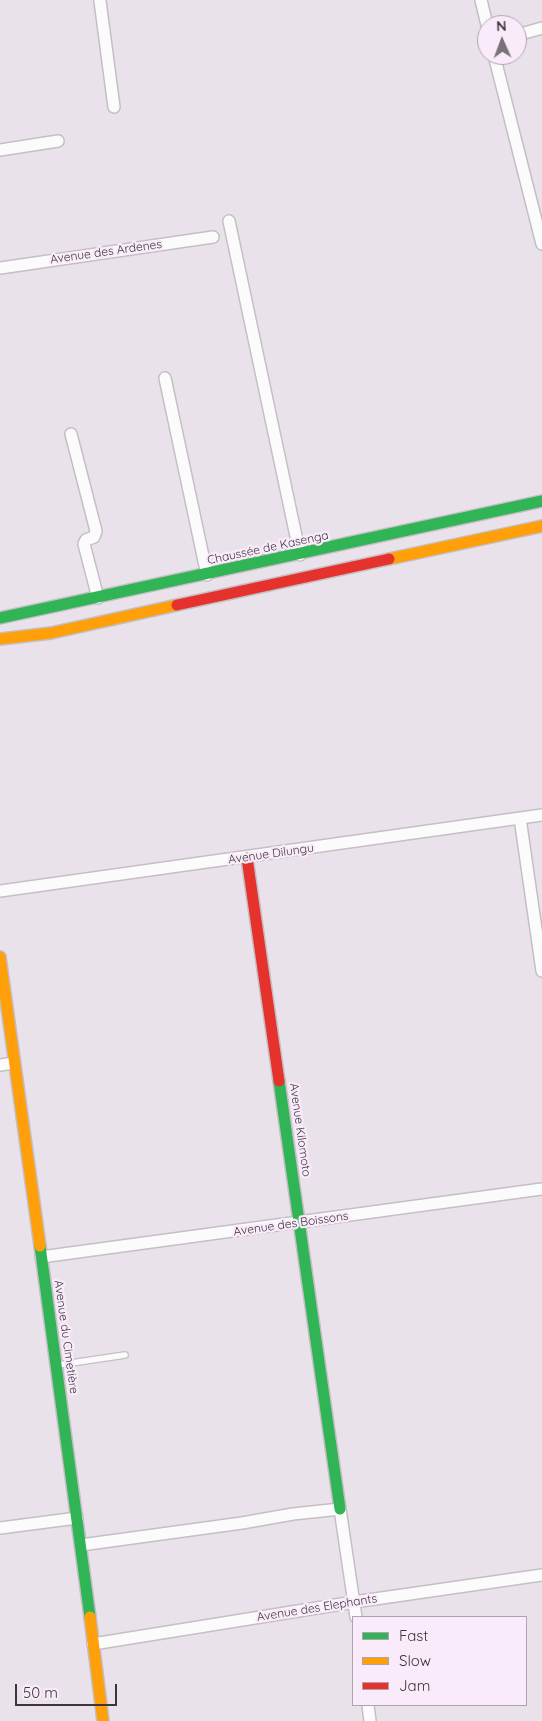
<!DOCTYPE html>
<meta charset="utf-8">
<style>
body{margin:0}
#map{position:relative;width:542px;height:1721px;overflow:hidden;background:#eae2ea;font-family:Quicksand,sans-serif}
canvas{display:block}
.legend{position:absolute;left:352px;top:1616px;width:175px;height:90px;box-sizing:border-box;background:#faebfb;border:1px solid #aea3af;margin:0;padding:6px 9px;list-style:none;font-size:15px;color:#3c363c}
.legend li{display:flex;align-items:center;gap:10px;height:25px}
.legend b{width:25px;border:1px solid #aea3af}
.north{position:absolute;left:477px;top:15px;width:50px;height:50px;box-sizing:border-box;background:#faebfb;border:1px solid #aea3af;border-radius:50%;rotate:358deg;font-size:14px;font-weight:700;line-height:20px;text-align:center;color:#3c363c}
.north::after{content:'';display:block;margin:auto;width:18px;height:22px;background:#797279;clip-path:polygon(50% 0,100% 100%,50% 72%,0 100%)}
.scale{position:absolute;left:15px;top:1684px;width:102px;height:22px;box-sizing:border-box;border:2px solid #3c363c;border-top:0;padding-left:6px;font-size:15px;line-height:18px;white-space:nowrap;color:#3c363c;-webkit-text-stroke:4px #faebfb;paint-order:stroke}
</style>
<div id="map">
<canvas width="542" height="1721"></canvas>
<ul class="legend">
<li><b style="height:6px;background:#30b455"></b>Fast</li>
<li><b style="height:6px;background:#ff9f0a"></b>Slow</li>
<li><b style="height:6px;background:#e5322d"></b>Jam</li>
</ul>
<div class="north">N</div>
<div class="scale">50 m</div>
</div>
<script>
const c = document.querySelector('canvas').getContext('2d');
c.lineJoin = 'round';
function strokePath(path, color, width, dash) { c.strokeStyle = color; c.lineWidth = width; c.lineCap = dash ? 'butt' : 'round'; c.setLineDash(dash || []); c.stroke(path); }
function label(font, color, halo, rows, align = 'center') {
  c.font = font + ' Quicksand,sans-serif'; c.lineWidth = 4.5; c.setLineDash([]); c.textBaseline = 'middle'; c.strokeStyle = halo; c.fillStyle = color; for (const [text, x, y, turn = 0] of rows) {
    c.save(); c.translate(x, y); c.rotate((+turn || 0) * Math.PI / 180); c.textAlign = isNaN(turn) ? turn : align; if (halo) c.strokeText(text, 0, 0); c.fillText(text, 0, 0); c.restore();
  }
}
const lane = new Path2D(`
 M58,1365l67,-10`);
const street = new Path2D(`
 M481,0l6,25
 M100,1l14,106
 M517,35l25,-7
 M494,55l48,189
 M0,150l58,-9
 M229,221l71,334
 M0,268l213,-31
 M165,378l42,197
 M71,434l25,97 -2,6 -8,3 -2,4 14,54
 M520,818l22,153
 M0,891l542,-76
 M0,1065l14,-2
 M41,1257l501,-68
 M0,1528l77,-10
 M81,1545l161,-22 51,-9 47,-5 16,108
 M93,1644l261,-42 188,-27
 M368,1705l2,16`);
const fast = new Path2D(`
 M0,618l542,-117
 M279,1081l61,428
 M40,1246l50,371`);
const slow = new Path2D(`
 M389,559l153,-33
 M0,639l51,-6 126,-28
 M0,957l40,289
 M90,1617l13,104`);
const jam = new Path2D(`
 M177,605l212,-46
 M247,858l32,223`);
const streetNames = [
 ["Avenue des Ardenes",106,252,-8],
 ["Chaussée de Kasenga",268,548,-12],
 ["Avenue Dilungu",271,854,-8],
 ["Avenue Kilomoto",300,1130,82],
 ["Avenue des Boissons",291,1224,-8],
 ["Avenue du Cimetière",66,1337,82],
 ["Avenue des Elephants",317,1608,-9]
];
strokePath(lane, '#c4bfc4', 8);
strokePath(street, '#c4bfc4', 14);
strokePath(fast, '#c4bfc4', 14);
strokePath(slow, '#c4bfc4', 14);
strokePath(jam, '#c4bfc4', 14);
strokePath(lane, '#fcfbfc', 5.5);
strokePath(street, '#fcfbfc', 11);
strokePath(fast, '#30b455', 11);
strokePath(slow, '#ff9f0a', 11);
strokePath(jam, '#e5322d', 11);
label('12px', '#3c363c', '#faebfb', streetNames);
</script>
